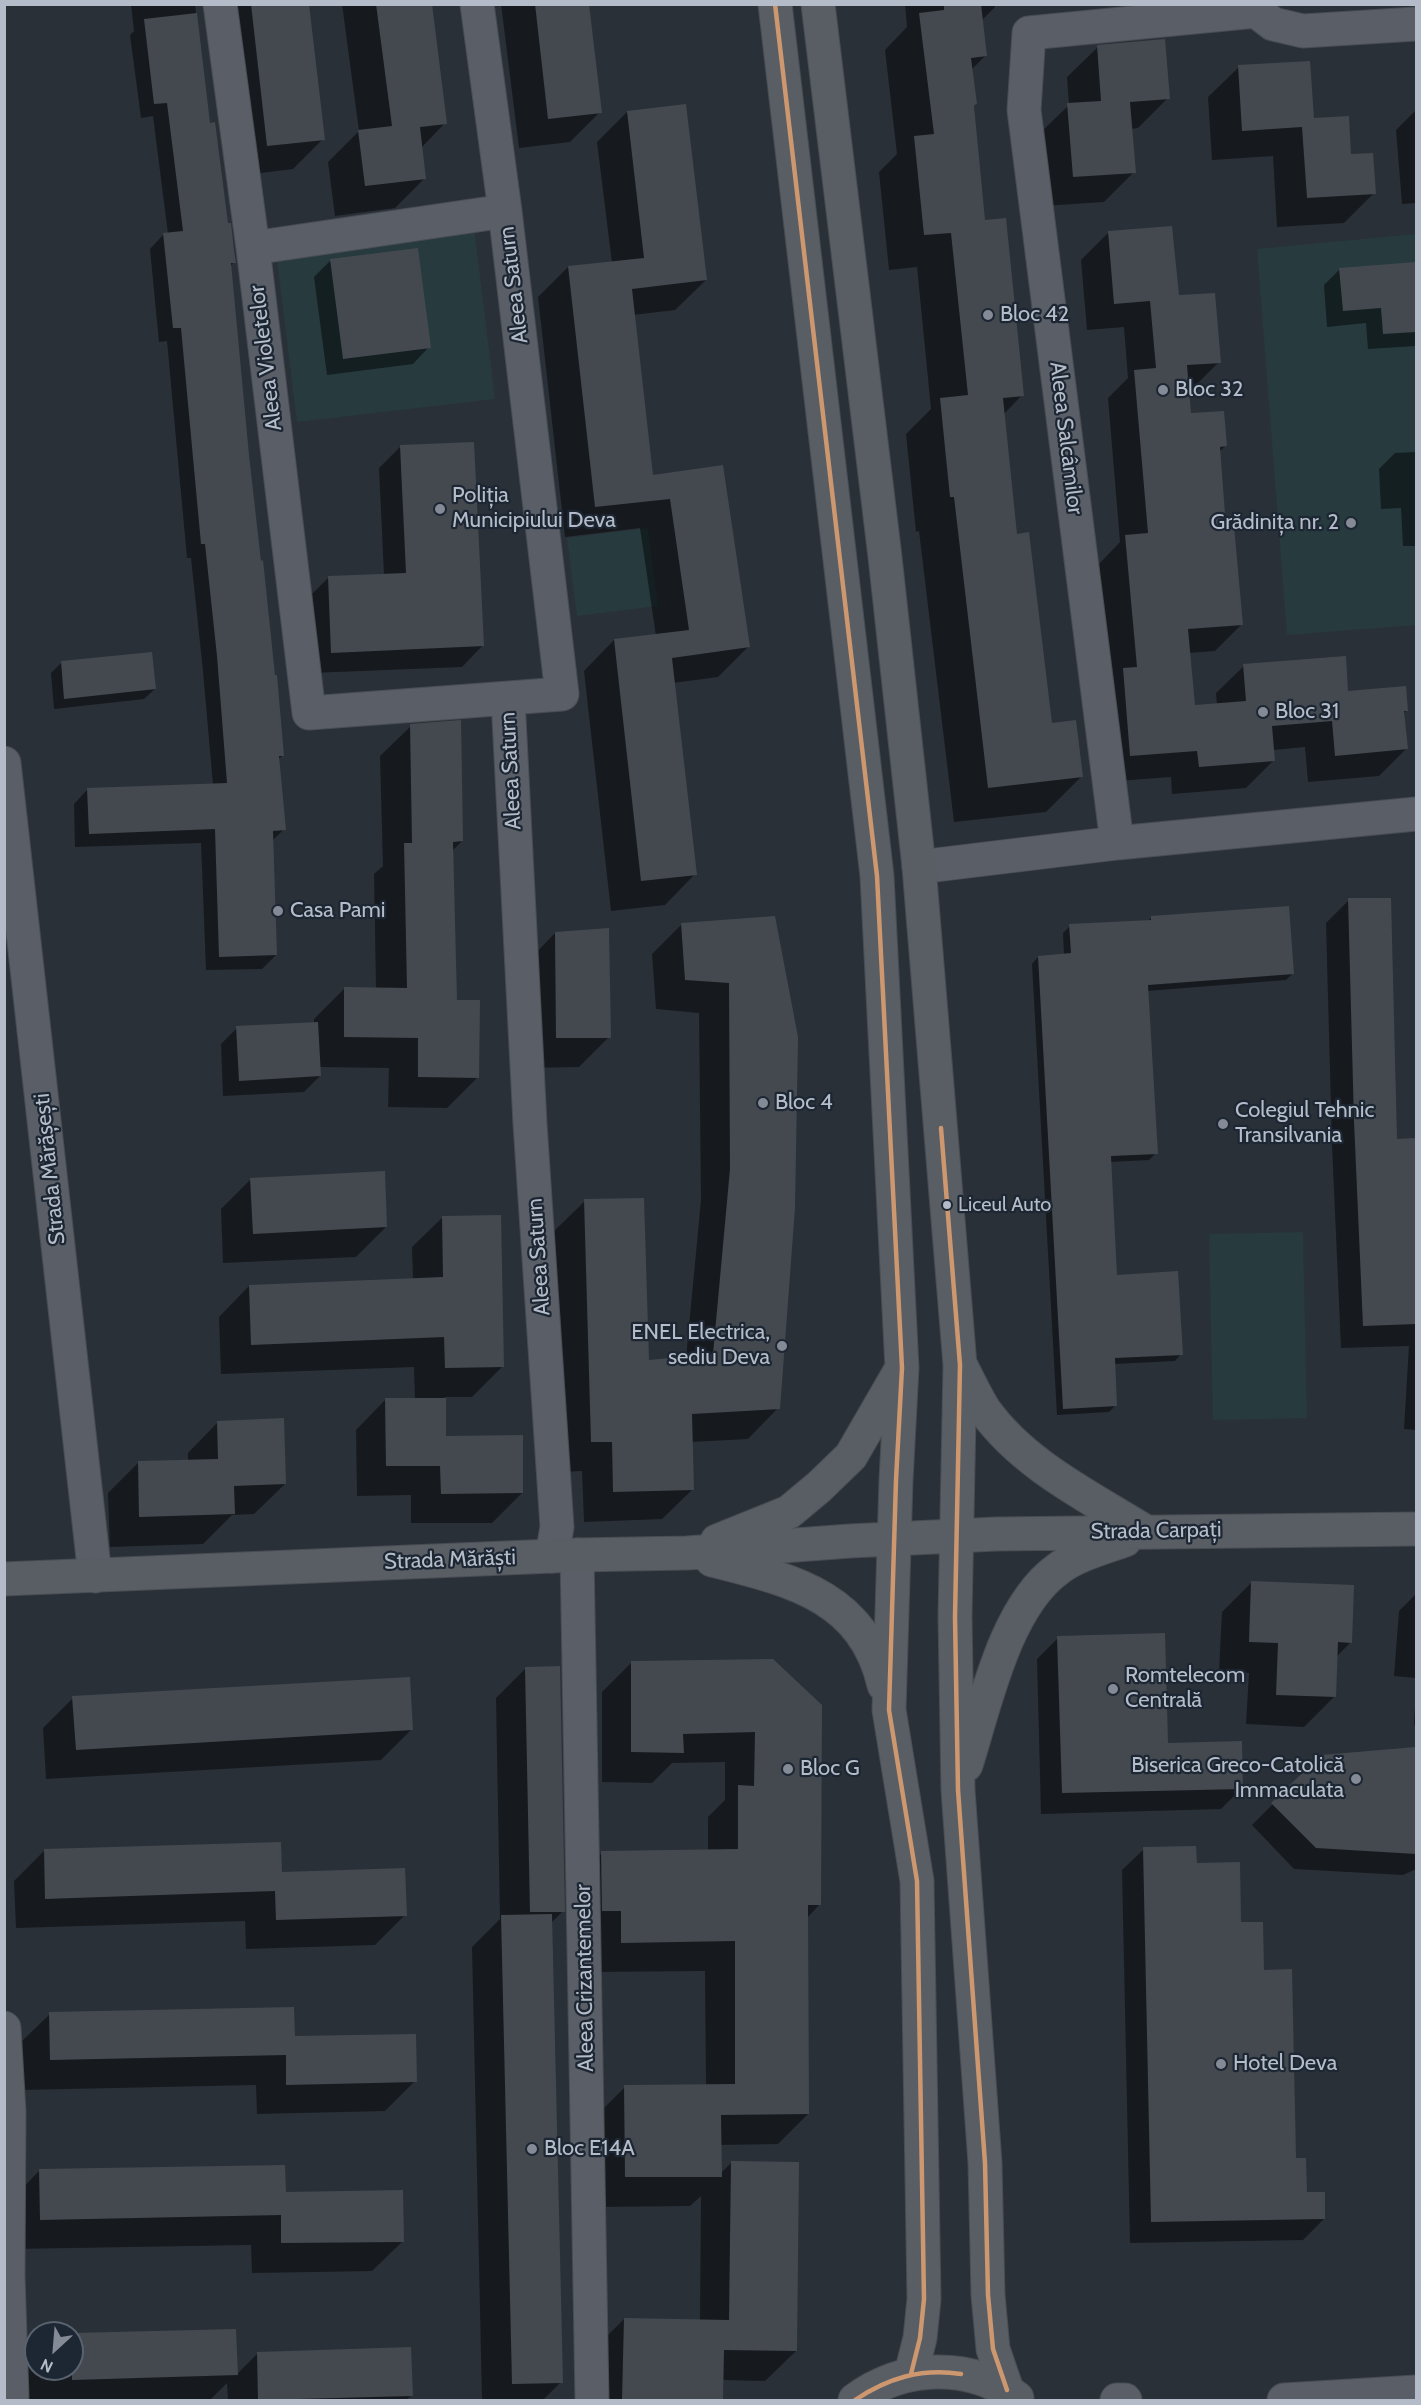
<!DOCTYPE html>
<meta charset="utf-8">
<style>
body{margin:0}
#map{position:relative;width:1421px;height:2405px;overflow:hidden;background:#2a3038;font-family:Cabin,sans-serif}
canvas{display:block}
.frame{position:absolute;inset:0;border:6px solid #b4bcc9;pointer-events:none}
.north{position:absolute;left:24px;top:2321px;width:60px;height:60px;box-sizing:border-box;background:#1d2633;border:2px solid #59626f;border-radius:50%;rotate:206deg;font-size:16px;font-weight:700;line-height:24px;text-align:center;color:#b4bcc9}
.north::after{content:'';display:block;margin:auto;width:21px;height:27px;background:#848b96;clip-path:polygon(50% 0,100% 100%,50% 72%,0 100%)}
</style>
<div id="map">
<canvas width="1421" height="2405"></canvas>
<div class="frame"></div>
<div class="north">N</div>
</div>
<script>
const c = document.querySelector('canvas').getContext('2d');
c.lineJoin = 'round';
function fill(path, color) { c.fillStyle = color; c.fill(path, 'evenodd'); }
function strokePath(path, color, width, dash) { c.strokeStyle = color; c.lineWidth = width; c.lineCap = dash ? 'butt' : 'round'; c.setLineDash(dash || []); c.stroke(path); }
function label(font, color, halo, rows, align = 'center') {
  c.font = font + ' Cabin,sans-serif'; c.lineWidth = 4.5; c.setLineDash([]); c.textBaseline = 'middle'; c.strokeStyle = halo; c.fillStyle = color; for (const [text, x, y, turn = 0] of rows) {
    c.save(); c.translate(x, y); c.rotate((+turn || 0) * Math.PI / 180); c.textAlign = isNaN(turn) ? turn : align; if (halo) c.strokeText(text, 0, 0); c.fillText(text, 0, 0); c.restore();
  }
}
const green = new Path2D(`
 M474,228l21,171 -198,23 -21,-171z
 M1416,234v391l-129,10 -30,-386z
 M648,528l10,78 -81,10 -10,-78z
 M1303,1232l4,186 -94,2 -4,-186z`);
const shadow = new Path2D(`
 M131,4h64l14,121 25,137 -4,5 18,189 34,300 -4,4 6,69 -12,12 4,114 -14,14 -56,1 -5,-127 -126,4 -1,-43 14,-15 125,-4 -10,-114 -12,-113h-4l-20,-217 -8,1 -9,-93 14,-15h4l-15,-118 -12,2 -11,-83 4,-4z
 M229,4h79l15,135 -30,30 -56,7z
 M342,4h88l15,119 -24,25 4,30 -30,30 -60,8 -7,-54 31,-31z
 M501,4h87l12,108 -30,30 -51,6z
 M905,4h89l1,3 -14,14 5,34 -15,15 13,151 38,174 -19,20 13,120 34,189 31,53 -35,35 -92,10 -35,-291 -3,1 -10,-98 25,-25 -14,-142 -28,3 -10,-98 18,-18 -12,-104 22,-23z
 M1098,47l70,51 -30,30 -7,1 3,43 -30,30 -61,4 -5,-71 31,-30 -2,-28z
 M1239,67l73,53 38,36 24,37 -30,30 -67,4 -4,-71 -61,4 -4,-63z
 M1416,110v93l-14,1 -6,-74z
 M627,112l79,168 -31,30 -42,5 19,162 70,-10 27,179 -31,31 -45,6 22,191 -30,31 -54,6 -27,-240 30,-31 42,-4 -16,-108 -75,9 -27,-240 30,-30 44,-4 -15,-121z
 M1108,233l69,64 42,65 -27,27 -4,1 2,25 36,30 -7,7 6,76 17,96 -27,27 -26,2 4,54 24,-2 -1,-12 28,-27 162,45 -3,3 3,35 -27,27 -71,6 -3,-35 -32,3 1,10 -28,28 -74,6 -1,-17 -67,5 6,-98 -11,-120 21,-22 -12,-144 20,-20 -4,-51 -37,3 -6,-70z
 M330,261l99,86 -16,17 -86,11 -13,-98z
 M1416,263v83l-48,3 -2,-26 -39,4 -3,-42 16,-16z
 M400,447l83,198 -21,22 -151,6 -4,-74 21,-21 56,-3 -5,-107z
 M1416,452v94h-13l-2,-38 -20,1 -2,-40 16,-16z
 M61,663l94,26 -11,10 -90,10 -3,-36z
 M411,726l51,115 -10,10 3,151 23,75 -31,31 -59,-1 1,-39 -70,-1 1,9 -16,16 -81,4 -2,-52 16,-16 77,-4v-5l30,-30h32l-2,-115 9,-8 -3,-110z
 M1349,900l46,241 21,-1v290l-12,-1 5,-83 -68,2 -9,-203 -6,-222z
 M1152,917l141,56 -7,7 -139,11 9,162 -7,7 -40,2 7,114 65,78 -6,7 -61,3 2,41 -7,7 -52,3 -25,-451 6,-7 26,-2 -1,-22 7,-7 78,-5z
 M774,918l4,490 -30,31 -57,3 2,47 -31,30 -78,3 -2,-51 -21,1 -7,-241 31,-30 63,160 38,-3 15,-158 -2,-187 -43,-4 -4,-55 30,-30z
 M555,933l54,104 -30,30 -52,1 -2,-104z
 M251,1179l135,48 -30,30 -133,6 -2,-54z
 M443,1217l59,150 -30,30h-27v40l77,56 -30,30h-81v-28l-54,1 -1,-66 30,-31h29l-1,-32 -193,7 -2,-57 30,-31 164,-6 -1,-33z
 M218,1422l67,62 -31,30 -22,1 -29,29 -93,3 -2,-54 30,-30 50,-2v-8z
 M1252,1582l98,61 -14,14 -2,40 -30,30 -58,-3 3,-51 -30,-2 3,-59z
 M1416,1594v84l-22,-2 5,-65z
 M1058,1638l109,107 75,43 -21,21 -180,5 -4,-155z
 M773,1661l47,243 -13,14 1,196 -30,30 -58,1v29l11,-11 65,188 -31,30 -43,-1v20h-129l1,-51 30,-30 76,2 1,-125 -11,10 -94,1 -1,-90 30,-30 81,-1 -1,-115 -113,1 -21,-89 31,-30 106,-2v-34l17,-17v-38l-53,1 -20,20 -50,-1v-90l30,-30z
 M526,1668l37,243 -13,13 11,458 -18,18h-61l-10,-453 28,-28 -4,-221z
 M1416,1689v37l-2,-1z
 M73,1698l338,32 -30,30 -335,19 -3,-51z
 M1416,1749v120l-13,6 -109,-6 -42,-44 69,-69z
 M1144,1849l52,15 43,60 23,47 33,188 11,35 18,25 -21,21 -173,3 -8,-373z
 M44,1851l236,22 125,42 -30,30 -129,4 -1,-28 -229,7 -2,-47z
 M50,2014l243,24 122,43 -30,30 -128,3 -1,-29 -235,5 -2,-46z
 M40,2170l244,23 119,48 -31,30 -120,2 -1,-28 -240,4 -1,-48z
 M72,2335l164,40 21,-21 155,41 -6,5h-178l-1,-17 -17,17h-183l-1,-35 10,-10v14h36z`);
const building = new Path2D(`
 M251,4h58l16,136 -58,6z
 M376,4h56l15,120 -27,3 6,52 -61,7 -7,-56 34,-4z
 M535,4h54l13,109 -54,6z
 M944,4h37l6,52 -16,2 6,46 -3,1 11,115 21,-2 18,178 -21,2 14,136 12,-2 23,191 24,-3 7,57 -95,11 -34,-291h-4l-10,-99 28,-3 -17,-162 -27,2 -10,-99 20,-2 -15,-121 25,-3z
 M197,13l13,110 5,-1 13,101h3l3,27 2,13h-5l18,192 12,106 2,-1 12,115h2l7,81h-5l7,74 -13,1 4,124 -58,2 -4,-128 -126,5 -2,-46 140,-5 -10,-127 -12,-112h-4l-20,-216h-8l-10,-95 20,-2 -16,-128 -13,1 -10,-85z
 M1165,39l5,60 -40,3 6,71 -63,4 -6,-74 34,-2 -4,-56z
 M1310,61l4,57 35,-2 2,38 22,-1 3,41 -69,4 -5,-71 -60,4 -4,-66z
 M686,104l21,176 -75,9 21,186 70,-10 27,182 -78,11 25,217 -56,6 -27,-242 75,-9 -19,-131 -75,8 -27,-241 76,-8 -17,-147z
 M1172,226l7,69 36,-2 6,70 -34,2 4,48 33,-2 3,35 -7,1 6,80 8,-1 9,99 -55,4 7,76 51,-4 -3,-37 103,-8 2,35 58,-5 2,25h-4l4,38 -73,7 -3,-35 -60,5 3,35 -76,6 -2,-16 -67,5 -7,-88 14,-1 -12,-132 23,-2 -14,-163 22,-2 -6,-67 -36,3 -6,-73z
 M418,248l13,100 -88,11 -13,-100z
 M1416,262v70l-33,2 -2,-26 -38,3 -4,-43z
 M474,442l10,204 -153,7 -3,-77 78,-3 -6,-128z
 M152,652l4,37 -92,10 -3,-38z
 M461,720l2,121 -10,1 4,158h23l-1,78 -61,-1v-39l-74,-1v-50l63,1 -3,-145h8l-2,-119z
 M1348,898h43l6,241 19,-1v186l-53,2 -9,-205z
 M1289,906l5,68 -146,11 10,169 -47,2 6,119 61,-4 5,84 -68,3 2,48 -54,3 -25,-453 33,-3 -2,-29 82,-4v-4z
 M775,916l23,121 -3,171 -15,201 -88,5 2,76 -81,2 -1,-50h-21l-7,-243 60,-1 5,162 64,-6 17,-185 -1,-186 -44,-3 -4,-57z
 M609,928l2,110h-55l-1,-106z
 M318,1022l3,54 -82,5 -3,-55z
 M385,1171l2,56 -134,7 -3,-56z
 M501,1215l3,152 -59,1 -1,-31 -193,8 -2,-60 194,-8 -1,-61z
 M385,1398h61v38l77,-1v58l-82,1 -1,-28h-54z
 M284,1418l2,66 -52,2 1,28 -96,3 -1,-56 80,-2 -1,-38z
 M1251,1581l103,4 -2,58 -14,-1 -2,55 -60,-2 2,-52 -29,-1z
 M1165,1633l3,110 74,-2 1,48 -181,4 -5,-157z
 M773,1659l49,46 -1,200h-13l1,209 -88,1 1,62h-97l-1,-92 111,-1v-143l-114,2v-32h-19l-1,-60 137,-2v-64l16,1 1,-54 -72,2 1,19 -53,-1v-91z
 M560,1666l5,246h-35l-5,-245z
 M410,1677l3,53 -337,20 -4,-54z
 M1416,1747v107l-100,-6 -45,-45 50,-48z
 M281,1842l1,30 123,-4 2,48 -131,4 -1,-29 -230,8 -1,-50z
 M1196,1846l1,17 43,-1 1,60h22l1,48 28,-1 4,189h10l1,34h18v27l-174,3 -8,-375z
 M552,1914l11,469 -51,1 -11,-469z
 M294,2007l1,29 121,-2 1,48 -131,3v-30l-236,5 -1,-48z
 M731,2161l68,1 -2,189 -73,-1 -1,50h-101l2,-82 105,2z
 M285,2165l1,27 117,-2 1,52 -123,1v-28l-241,5 -1,-51z
 M236,2329l2,46 -166,5v-47z
 M411,2347l2,49 -155,4 -1,-48z`);
const street = new Path2D(`
 M220,4l33,244 56,465 253,-19 -57,-483 -28,-207
 M253,248l252,-37
 M508,699l22,425 27,403 -5,29
 M4,763l91,813
 M1117,843l-93,-733 5,-77 227,-22 17,13 30,7 113,-7
 M919,867l198,-24 299,-29
 M577,1555l15,845
 M4,2028l5,84 -1,164 4,121 -8,1
 M1117,2400h8
 M1284,2400l132,-8`);
const secondary = new Path2D(`
 M775,4l102,872 25,492 -6,112 -7,230 28,171 7,418 -4,39 -9,36
 M818,4l67,553 34,310 41,498 -5,252 3,173 27,373 3,132 5,54 14,41
 M961,1366c8,15 15,31 24,45 40,55 105,86 161,121
 M717,1541l72,-29 30,-25 32,-31 48,-83
 M712,1560c78,20 151,35 172,125
 M4,1579l573,-24 110,-2 163,-12 146,-7 420,-5
 M966,1765c19,-60 39,-158 92,-196 18,-14 45,-21 67,-29
 M855,2400c47,-35 114,-39 162,-2`);
const bus1 = new Path2D(`
 M775,4l102,872 25,492 -6,112 -7,230 28,171 7,418 -4,39 -9,36
 M941,1128l19,237 -5,252 3,173 27,373 3,132 5,54 14,41
 M855,2400c33,-22 66,-32 106,-26`);
const markers = [
 [988,315,6,"#848b96"],
 [1163,390,6,"#848b96"],
 [440,509,6,"#848b96"],
 [1351,523,6,"#848b96"],
 [1263,712,6,"#848b96"],
 [278,911,6,"#848b96"],
 [763,1103,6,"#848b96"],
 [1223,1124,6,"#848b96"],
 [947,1205,5,"#b4bcc9"],
 [782,1346,6,"#848b96"],
 [1113,1689,6,"#848b96"],
 [788,1769,6,"#848b96"],
 [1356,1779,6,"#848b96"],
 [1221,2064,6,"#848b96"],
 [532,2149,6,"#848b96"]
];
const busNames = [
 ["Liceul Auto",958,1205]
];
const streetNames = [
 ["Aleea Saturn",514,285,-97],
 ["Aleea Violetelor",266,358,-97],
 ["Aleea Salcâmilor",1066,438,83],
 ["Aleea Saturn",511,771,-93],
 ["Strada Mărășești",50,1169,-96],
 ["Aleea Saturn",539,1257,-94],
 ["Strada Carpați",1156,1531,-1],
 ["Strada Mărăști",450,1560,-2],
 ["Aleea Crizantemelor",585,1978,-91]
];
const poiNames = [
 ["Bloc 42",1000,315],
 ["Bloc 32",1175,390],
 ["Poliția",452,496],
 ["Municipiului Deva",452,521],
 ["Grădinița nr. 2",1339,523,"right"],
 ["Bloc 31",1275,712],
 ["Casa Pami",290,911],
 ["Bloc 4",775,1103],
 ["Colegiul Tehnic",1235,1111],
 ["Transilvania",1235,1136],
 ["ENEL Electrica,",770,1333,"right"],
 ["sediu Deva",770,1358,"right"],
 ["Romtelecom",1125,1676],
 ["Centrală",1125,1701],
 ["Biserica Greco-Catolică",1344,1766,"right"],
 ["Immaculata",1344,1791,"right"],
 ["Bloc G",800,1769],
 ["Hotel Deva",1233,2064],
 ["Bloc E14A",544,2149]
];
fill(green, '#273a3e');
fill(shadow, '#0007');
fill(building, '#444950');
strokePath(street, '#484c53', 35);
strokePath(secondary, '#484c53', 35);
strokePath(street, '#5a5e66', 33);
strokePath(secondary, '#595d64', 33);
strokePath(bus1, '#cd976f', 4.5);
for (const [x, y, r, color] of markers) { const dot = new Path2D(); dot.arc(x, y, r, 0, 2 * Math.PI); c.fillStyle = color; c.fill(dot); strokePath(dot, '#1d2633', 2); }
label('20px', '#b4bcc9', '#1d2633', busNames, 'left');
label('22px', '#b4bcc9', '#1d2633', streetNames);
label('22px', '#b4bcc9', '#1d2633', poiNames, 'left');
</script>
